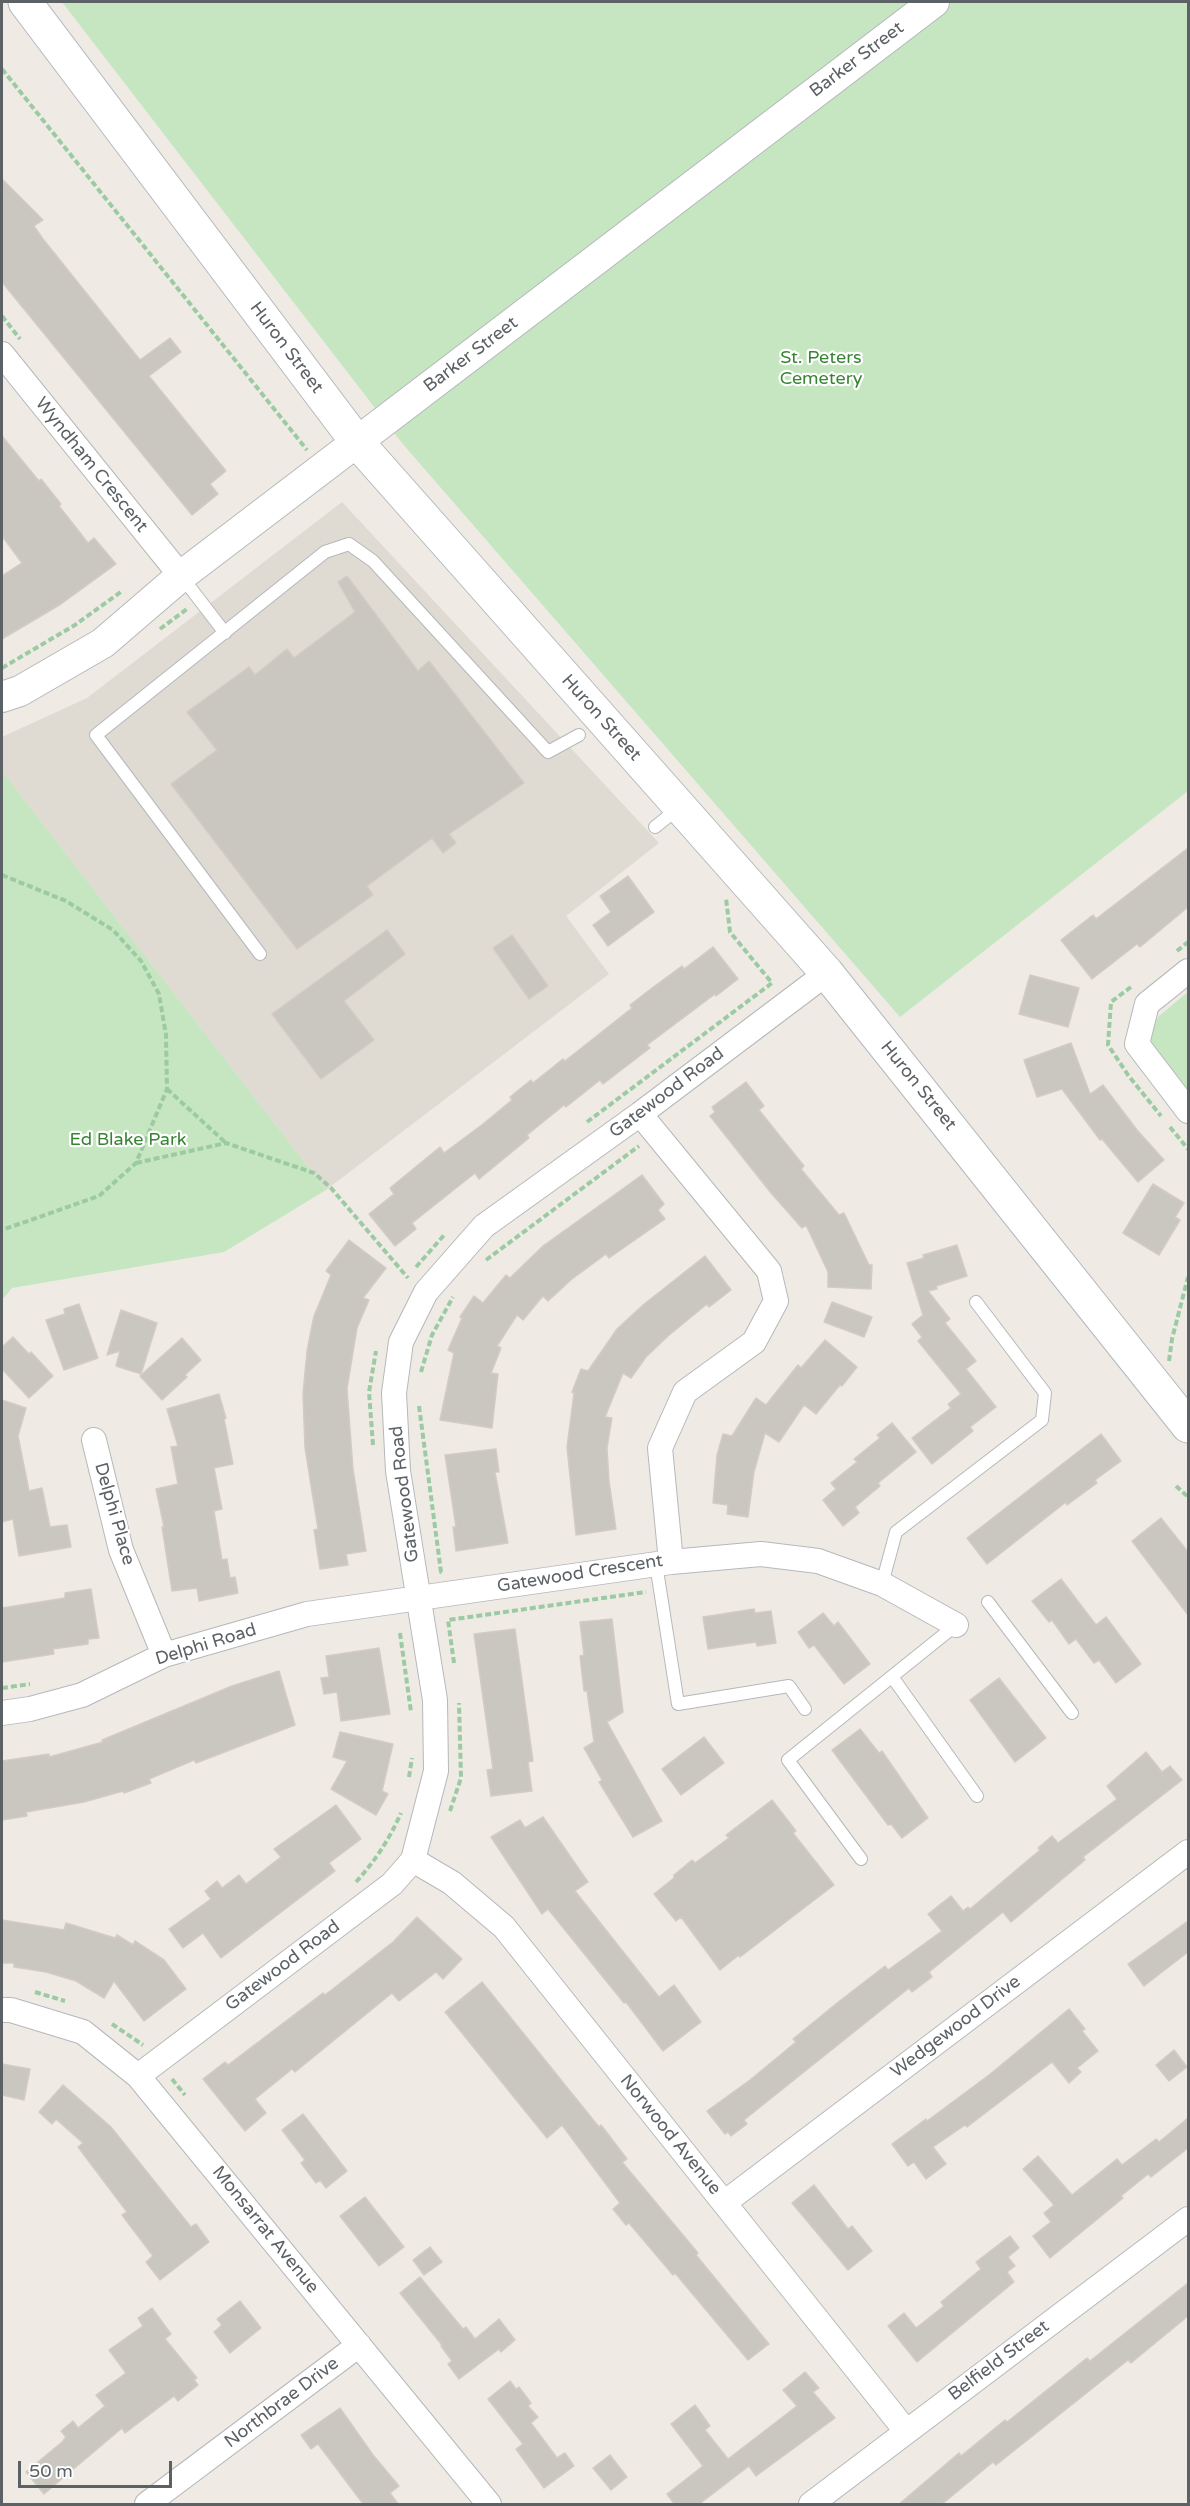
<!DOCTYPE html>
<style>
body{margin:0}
#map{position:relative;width:1190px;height:2506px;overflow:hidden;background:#efebe4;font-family:"Varela Round",sans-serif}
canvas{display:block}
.frame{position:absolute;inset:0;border:3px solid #5c6165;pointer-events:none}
.scale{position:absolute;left:18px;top:2461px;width:154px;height:27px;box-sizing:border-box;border:3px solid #5c6165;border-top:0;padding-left:8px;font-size:18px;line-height:21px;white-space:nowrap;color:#5c6165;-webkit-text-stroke:4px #fff;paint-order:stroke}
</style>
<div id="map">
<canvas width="1190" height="2506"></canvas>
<div class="frame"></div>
<div class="scale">50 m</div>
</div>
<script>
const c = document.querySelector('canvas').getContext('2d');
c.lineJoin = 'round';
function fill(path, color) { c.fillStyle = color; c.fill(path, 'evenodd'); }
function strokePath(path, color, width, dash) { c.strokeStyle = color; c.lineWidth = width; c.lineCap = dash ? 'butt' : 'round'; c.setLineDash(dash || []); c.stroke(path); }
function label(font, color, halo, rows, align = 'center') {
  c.font = font + ' "Varela Round",sans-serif'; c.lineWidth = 4.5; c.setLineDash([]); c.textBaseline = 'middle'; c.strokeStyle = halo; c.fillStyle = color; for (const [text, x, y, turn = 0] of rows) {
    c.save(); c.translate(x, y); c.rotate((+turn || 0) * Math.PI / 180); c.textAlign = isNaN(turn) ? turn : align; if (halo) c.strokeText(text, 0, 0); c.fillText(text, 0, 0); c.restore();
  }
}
const education = new Path2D(`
 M342,502l317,341 -93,73 43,58 -283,216 -324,-419v-34l85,-39z`);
const green = new Path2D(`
 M62,2h1126v789l-288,226 -498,-574z
 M2,771l324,419 -102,62 -212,36 -10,12z
 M1188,992v100l-35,-44 -4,-16 10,-16z`);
const building = new Path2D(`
 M2,179l41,41 -9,6 9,13 97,121 30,-22 11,14 -32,24 77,95 -16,13 8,10 -26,21 -190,-233z
 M2,436l37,45 2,-2 20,25 -2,2 29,37 6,-5 22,26 -55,40 -59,35v-63l20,-13 -20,-27z
 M347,576l71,95 11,-10 95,122 -75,51 7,9 -13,10 -11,-15 -65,48 6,9 -76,54 -126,-165 46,-34 -30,-38 62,-45 6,8 32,-26 7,9 61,-46 -17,-30z
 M1188,848v59l-48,40 -3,-3 -45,35 -31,-39 32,-25 3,4z
 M628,876l26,36 -46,34 -15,-21 18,-13 -11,-16z
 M387,930l18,24 -61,47 30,39 -53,39 -49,-65z
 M512,935l36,51 -19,13 -36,-51z
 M713,947l25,32 -22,17 -1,-2 -68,51 3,3 -47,36 -3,-4 -34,27 -2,-2 -37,30 2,3 -50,41 -4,-6 -63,50 4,6 -21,17 -26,-32 25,-20 -4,-6 50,-41 4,6 39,-29 29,-24 -2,-3 21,-17 2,3 30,-24 2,2 67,-53 -2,-3 22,-17 30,-22 2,3z
 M1030,975l49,13 -11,39 -49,-13z
 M1071,1043l19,51 13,-9 34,45 27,30 -26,22 -36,-43 -2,1 -38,-51 -25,8 -13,-37z
 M746,1082l18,24 -5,4 45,56 -3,3 38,46 5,-2 25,52h3l-1,24 -43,-2v-15l-22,-47 -4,3 -31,-35 -61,-77 5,-4 -3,-5z
 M642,1175l22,29 -6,6 7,9 -56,39 -3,-4 -34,25 -24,22 -5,-5 -20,24 -6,-5 -20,31 4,2 -10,25 7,1 -6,54 -52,-8 14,-67 -6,-3 14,-32 -2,-1 14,-21 9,7 23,-28 4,3 33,-32z
 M1153,1184l31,19 -9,14 5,3 -21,35 -36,-22z
 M349,1240l37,28 -23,30 6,2 -12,28 -10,61 6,80 13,82 -20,3 2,11 -28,4 -6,-39 4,-1 -13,-81 -2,-54 4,-43 7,-35 17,-41 -5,-4z
 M957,1245l10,31 -31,10 1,3 -9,2 22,28 -5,4 31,38 -10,8 30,38 -26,20 3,4 -41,33 -20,-26 39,-30 -3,-4 13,-10 -43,-53 4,-4 -10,-13 11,-9 -16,-52 17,-5 -1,-3z
 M705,1256l26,34 -22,17 -2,-3 -39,32 -22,21 -15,21 -8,-5 -18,44 7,1 -5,30 2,33 7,48 -40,6 -9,-88 7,-54 -2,-1 9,-23 7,2 29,-42 26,-24z
 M832,1302l40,15 -8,20 -40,-15z
 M79,1304l19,54 -34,12 -18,-50 19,-6 -1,-5z
 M121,1310l36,13 -16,51 -25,-8 4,-15 -13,4z
 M13,1337l16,17 2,-2 22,24 -24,22 -27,-29v-22z
 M182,1338l19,22 -16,15 2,2 -25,23 -22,-24z
 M825,1340l32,27 -15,19 -2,-1 -24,29 -12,-9 -25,37 -14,-9 -11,39 -6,45 -21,-3 1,-9 -15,-2 4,-48 6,-21 9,2 24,-38 10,7 32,-40 3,3z
 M219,1394l7,24 -2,1 9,45 -19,4 8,41 -8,2 8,49 5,-1 3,19 5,-1 3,16 -39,8 -2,-13 -25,3 -10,-64h2l-8,-38 22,-5 -7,-37 7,-1 -11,-37z
 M2,1400l24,8 -8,28 11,55 13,-3 8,39 17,-2 4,22 -52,9 -6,-37 -11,3z
 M892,1423l24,29 -38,31 2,3 -25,21 4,6 -16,13 -20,-26 13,-11 -5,-6 26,-21 -3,-3 26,-21 -3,-3z
 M1101,1434l20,27 -26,19 2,3 -30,22 -1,-3 -79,62 -20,-26z
 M496,1449l3,23h-4l13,71 -52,8 -3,-24h3l-11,-72z
 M1161,1518l27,34v63l-56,-74z
 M1061,1579l35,46 10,-8 35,47 -25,19 -17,-23 -5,3 -18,-24 -7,5 -17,-24 -3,2 -17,-21z
 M91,1589l8,49 -11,1v5l-35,5 1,5 -52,8v-54l63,-10v-5z
 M754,1609l1,4 16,-2 5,32 -19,3 -1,-4 -48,7 -5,-32z
 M823,1613l11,13 4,-4 32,42 -26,20 -30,-39 -5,3 -11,-16z
 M612,1619l11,93 -16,10 55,99 -29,16 -34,-55 3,-2 -18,-32 10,-6 -7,-51h-3l-4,-35 4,-1 -4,-33z
 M515,1629l18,132 -5,1 4,29 -41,5 -4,-26 6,-1 -19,-135z
 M379,1648l11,66 -49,7 -4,-29 -13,2 -3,-16 8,-1 -3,-21z
 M279,1671l16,54 -99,38 -2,-3 -45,19 2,4 -27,10 -1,-2 -39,11 -58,10 1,4 -25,4v-59l47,-7v3l54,-15 -1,-2 130,-54z
 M999,1678l47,60 -31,24 -45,-62z
 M860,1729l19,24 3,-2 46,67 -26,20 -11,-14 -3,1 -56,-75z
 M340,1732l53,12 -11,47 6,3 -12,21 -45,-26 16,-28 -14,-4z
 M704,1737l20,26 -43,32 -19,-26z
 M1146,1752l16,20 8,-6 12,14 -99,77 2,3 -74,62 -8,-10 -74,60 3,5 -20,15 -3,-4 -165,132 3,4 -16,12 -3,-4 -3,2 -18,-23 43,-31 46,-38 -3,-3 44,-36 48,-37 3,4 54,-39 -14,-17 23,-18 12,15 5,-4 2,2 70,-59 -2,-2 14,-12 6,7 59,-44 -10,-13z
 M772,1800l24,31 -3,2 41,52 -94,72 -1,-2 -19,15 -39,-53 -5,4 -22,-27 20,-16v-3l18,-15 3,3 34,-25 -3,-3z
 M336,1805l25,34 -32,24 6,8 -114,87 -18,-25 -20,15 -14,-19 42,-30 -6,-8 12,-10 5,7 17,-13 7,9 35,-27 -7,-8z
 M543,1817l45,65 -13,9 84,106 15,-12 27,37 -38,29 -37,-49 -2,1 -76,-94 -6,5 -51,-77 29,-17 5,8z
 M417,1917l45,42 -19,20 -7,-7 -37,29 -7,-8 -97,79 -3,-3 -37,30 11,14 -21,18 -42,-52 22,-17 3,3 95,-72 2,2 68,-53z
 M2,1920l62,10 2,-7 49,15 2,-3 16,10 2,-4 29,19 22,29 -42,32 -30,-40 -10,17 -28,-17 -30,-9 -32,-5v-4h-12z
 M1188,1921v31l-44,34 -16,-22z
 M482,1982l117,145 2,-2 26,34 -5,3 76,91 -2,2 73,89 -21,16 -73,-87 -2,2 -44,-52 -3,2 -13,-16 7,-6 -58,-78 -15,13 -102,-126z
 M1069,2009l16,20 -3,2 16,20 -21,17 4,4 -12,11 -17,-21 -85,65 -2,-2 -32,22 13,17 -20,15 -12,-17 -6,4 -16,-22 34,-25 1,2 62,-46z
 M1174,2050l13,17 -18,14 -13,-16z
 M2,2064l28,5 -6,31 -22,-5z
 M63,2085l48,42 80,100 5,-3 13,18 -49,38 -14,-18 7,-6 -31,-41 5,-3 -49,-65 5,-4 -27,-24 -4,5 -13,-12z
 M303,2114l44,57 -21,17 -6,-8 -4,3 -15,-20 4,-3 -23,-30z
 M1188,2118v30l-37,29 -3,-3 -27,22 2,2 -73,60 -17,-22 18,-14 -7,-9 10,-8 -31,-36 15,-13 34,39 45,-36 5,6 34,-26 3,3z
 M814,2185l34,44 4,-3 20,25 -24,19 -56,-67z
 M365,2197l39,50 -25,19 -39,-50z
 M1010,2236l9,12 -11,9 7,9 -8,6 7,10 -97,80 -29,-36 16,-13 12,15 28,-22 -3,-4 40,-33 -5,-7z
 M430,2247l12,15 -18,13 -11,-15z
 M420,2277l43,52 3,-2 9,12 24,-20 16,21 -14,12 -2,-3 -40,30 -11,-15 4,-3 -11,-15 1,-1 -42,-52z
 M1188,2283v33l-57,47 -3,-3 -132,105 -3,-3 -52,43h-43l61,-52 2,3 44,-36 2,2 80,-64 3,3z
 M240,2301l21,27 -31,25 -16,-21 8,-7 -5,-6z
 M152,2308l19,26 -6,5 32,39 -3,2 4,5 -20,16 -4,-5 -49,37 -3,-5 -78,66 -18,-22 36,-30 4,-5 -5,-6 12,-10 5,7 27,-22 -9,-11 30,-22 -17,-23 34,-24 -5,-8z
 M805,2372l14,16 -6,4 22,26 -79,58 -7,-10 -51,39h-23l-8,-11 36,-28 -32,-42 24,-19 15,21 -5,4 23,29 69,-53 -14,-16z
 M510,2381l6,8 3,-2 12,16 -3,3 10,11 -7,6 26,35 8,-5 9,13 -30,22 -28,-39 7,-5 -35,-45z
 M340,2408l33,47 26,31 -9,7 9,12h-35l-46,-61 -7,5 -10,-14z
 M610,2455l17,22 -16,13 -18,-22z`);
const path = new Path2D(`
 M2,69l305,381
 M2,316l18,23
 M160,629l27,-20
 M2,668l73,-43 47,-34
 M2,875l64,26 47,29 28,31 18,33 7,41 1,54 -31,74 -37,33 -97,34
 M1177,951l11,-9
 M1131,987l-20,15 -3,43 20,30 33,41
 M167,1089l59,54
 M587,1122l185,-139 -42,-51 -4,-34
 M1170,1127l18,22
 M136,1163l90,-20 88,30 17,15 77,90
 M486,1260l153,-114
 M416,1267l29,-33
 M1169,1361l3,-22 16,-62
 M421,1372l11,-37 21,-38
 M419,1406l22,166h2
 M373,1445l-4,-53 7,-41
 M1176,1486l12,11
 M400,1633l11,79
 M454,1663l-6,-43 198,-28
 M2,1688l28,-4
 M409,1777l3,-19
 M450,1811l11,-33 -2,-75
 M356,1882c19,-21 33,-42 45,-69
 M35,1992l30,9
 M112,2024l31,21
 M172,2079l13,16`);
const service = new Path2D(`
 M182,577l43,56
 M655,827l25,-20
 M260,954l-164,-219 229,-183 24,-8 24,17 175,191 31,-17
 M656,1564l22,140 111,-18 16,23
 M882,1584l14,-52 146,-112 3,-27 -69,-91
 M988,1602l84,111
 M893,1678l84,118
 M861,1859l-73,-99 168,-135`);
const minor = new Path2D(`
 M2,354l179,222
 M1188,971l-41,33 -10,40 51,67
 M94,1440l27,110 43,105
 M671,1562l90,-8 57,7 64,23 74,41
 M2,1713l28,-4 52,-14 82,-40 143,-41 364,-52 -11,-114 25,-56 69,-50 22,-41 -7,-30 -129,-157
 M413,1860l39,23 52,44 402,504
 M2,2010h9l72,22 55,44 351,428
 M138,2076l254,-192 21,-24 23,-89 -1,-71 -37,-229 -4,-78 7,-51 25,-50 58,-66 156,-112 187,-141
 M724,2203l464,-351
 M147,2504l212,-159
 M811,2504l377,-285`);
const tertiary = new Path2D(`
 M2,697l18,-6 83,-48 78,-67 753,-574`);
const secondary = new Path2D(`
 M25,2l332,440 470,531 361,453`);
const streetNames = [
 ["Barker Street",857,60,-37],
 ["Huron Street",286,348,53],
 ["Barker Street",471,355,-37],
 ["Wyndham Crescent",91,465,51],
 ["Huron Street",601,718,48],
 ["Huron Street",918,1086,51],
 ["Gatewood Road",667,1093,-37],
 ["Gatewood Road",405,1494,-97],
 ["Delphi Place",114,1514,74],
 ["Gatewood Crescent",580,1574,-9],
 ["Delphi Road",206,1645,-17],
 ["Gatewood Road",283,1966,-37],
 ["Wedgewood Drive",956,2027,-37],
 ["Norwood Avenue",670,2135,51],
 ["Monsarrat Avenue",265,2230,51],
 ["Belfield Street",999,2361,-37],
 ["Northbrae Drive",282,2403,-37]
];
const parkNames = [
 ["St. Peters",821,358],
 ["Cemetery",821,379],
 ["Ed Blake Park",128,1140]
];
fill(education, '#dfdad2');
fill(green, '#c5e6c0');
fill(building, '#cac6c0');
strokePath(building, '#d4ccc2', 1.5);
strokePath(service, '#b5b8bb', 14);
strokePath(minor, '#b5b8bb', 26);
strokePath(tertiary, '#b5b8bb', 32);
strokePath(secondary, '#b3b8bc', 35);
strokePath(path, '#9bcaa3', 4, [6, 3]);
strokePath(service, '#fff', 12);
strokePath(minor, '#fff', 24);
strokePath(tertiary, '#fff', 30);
strokePath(secondary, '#fff', 33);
label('18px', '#5c6165', '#fff', streetNames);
label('18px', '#398434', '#fff', parkNames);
</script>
